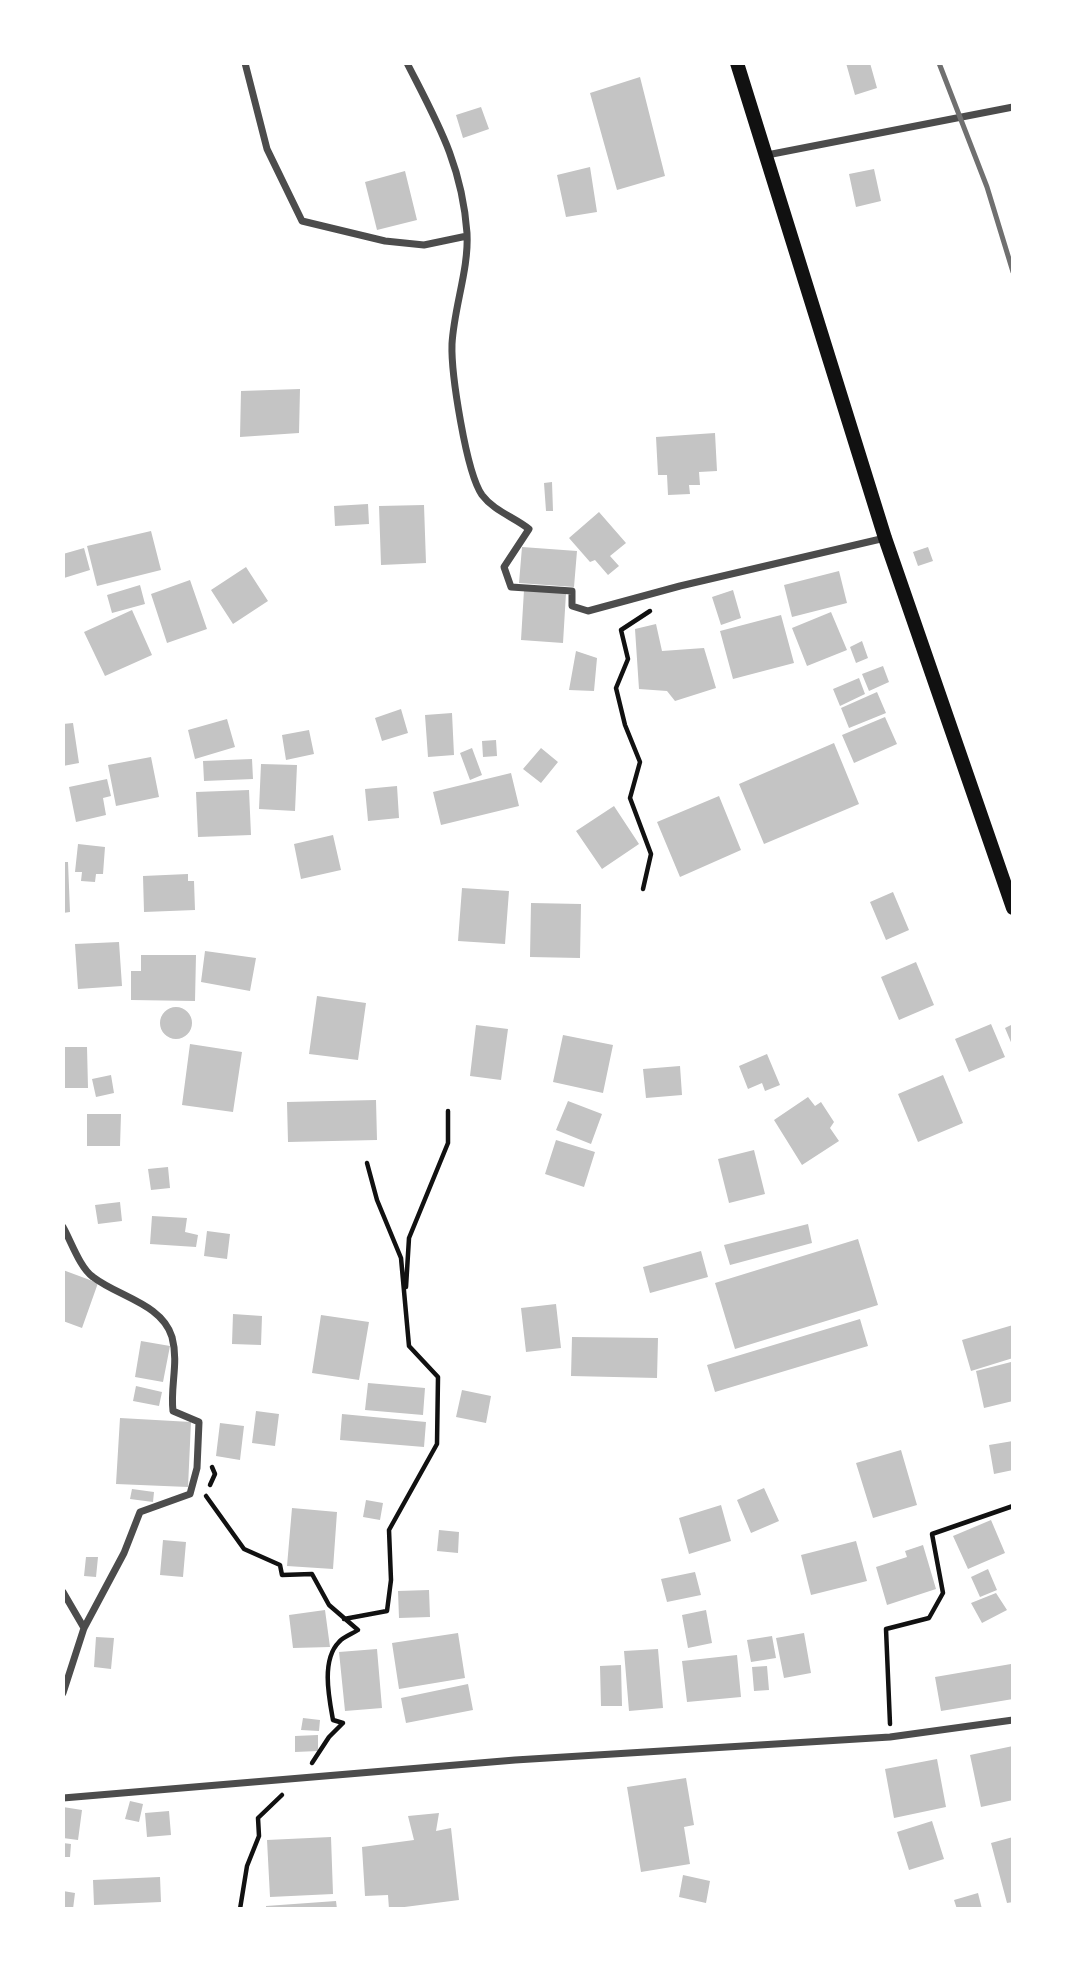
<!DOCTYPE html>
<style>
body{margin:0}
#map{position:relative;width:1076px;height:1972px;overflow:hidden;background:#fff;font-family:Quicksand,sans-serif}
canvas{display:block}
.frame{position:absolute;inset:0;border:65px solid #fff;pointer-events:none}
</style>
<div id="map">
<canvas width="1076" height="1972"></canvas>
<div class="frame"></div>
</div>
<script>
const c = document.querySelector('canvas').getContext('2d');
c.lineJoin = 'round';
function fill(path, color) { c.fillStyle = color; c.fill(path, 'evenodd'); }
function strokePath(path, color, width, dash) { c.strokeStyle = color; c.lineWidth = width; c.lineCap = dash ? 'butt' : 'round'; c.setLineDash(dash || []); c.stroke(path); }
const building = new Path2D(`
 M846,63h24l7,25 -22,7z
 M640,77l25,99 -48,14 -27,-97z
 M481,107l8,22 -26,9 -7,-23z
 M590,167l7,45 -31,5 -9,-42z
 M874,169l7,32 -25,6 -7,-33z
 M405,171l12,49 -40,10 -12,-48z
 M300,389l-1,44 -59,4 1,-46z
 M715,433l2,38 -18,1 1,13h-11l1,9 -22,1 -1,-20h-9l-2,-38z
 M552,482l1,29h-7l-2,-28z
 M368,504l1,20 -34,2 -1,-20z
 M424,505l2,58 -45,2 -2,-59z
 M599,512l27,31 -16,13 9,10 -11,9 -13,-15 -5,2 -21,-24z
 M151,531l10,39 -64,16 -10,-40z
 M522,547l55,4 -3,36 -55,-4z
 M928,547l5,14 -15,5 -5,-14z
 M84,548l6,22 -26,8 -1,-24z
 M246,567l22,34 -35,23 -22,-34z
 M839,571l8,32 -55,14 -8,-32z
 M190,580l17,49 -40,14 -16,-49z
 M140,585l5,19 -33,9 -5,-18z
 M524,590l42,3 -3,50 -42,-3z
 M733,590l8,28 -20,7 -9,-28z
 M132,610l20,45 -47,21 -21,-44z
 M831,612l16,38 -40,16 -15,-38z
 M781,615l13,48 -61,16 -13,-48z
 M656,624l6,27 42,-3 12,40 -41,13 -8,-10 -28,-2 -4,-60z
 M862,641l6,17 -12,5 -6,-16z
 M576,651l21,7 -3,33 -25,-1z
 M883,666l6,16 -20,9 -7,-17z
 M859,678l6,16 -25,12 -7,-17z
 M877,692l9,21 -37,15 -8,-20z
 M401,709l7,24 -26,8 -7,-23z
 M452,713l2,42 -26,2 -3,-42z
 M885,717l12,27 -43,19 -12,-28z
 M227,719l8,28 -40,12 -7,-29z
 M73,723l6,40 -16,3v-42z
 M309,730l5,24 -28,6 -4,-25z
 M496,740l1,16 -14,1 -1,-16z
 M834,743l25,61 -95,40 -25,-60z
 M472,748l10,27 -12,5 -10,-27z
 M541,748l17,14 -17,21 -18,-14z
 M151,757l8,40 -43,9 -8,-41z
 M252,759l1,20 -49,2 -1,-20z
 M261,764l36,1 -2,46 -36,-2z
 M511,773l8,33 -78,19 -8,-33z
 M107,779l4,17 -8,2 3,17 -30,7 -7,-35z
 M397,786l2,32 -31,3 -3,-32z
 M249,790l2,45 -53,2 -2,-45z
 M719,796l22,54 -61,27 -23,-55z
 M614,806l25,38 -37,25 -26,-38z
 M333,835l8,35 -40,9 -7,-35z
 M78,844l27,3 -2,27h-7l-1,8 -14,-1 1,-9h-7z
 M63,862h5l2,50 -7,1z
 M188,874v7h6l1,29 -51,2 -1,-36z
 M462,888l47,3 -4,53 -47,-3z
 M893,892l16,38 -23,10 -16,-38z
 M531,903l50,1 -1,54 -50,-1z
 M119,942l3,44 -44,3 -3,-45z
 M205,951l51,7 -6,33 -49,-9z
 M141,955h55l-1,46 -64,-1v-29h10z
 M916,962l18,43 -35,15 -18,-43z
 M317,996l49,7 -8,57 -49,-6z
 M160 1023a16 16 0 1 1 32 0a16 16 0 1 1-32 0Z
 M991,1024l14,33 -36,15 -14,-33z
 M1013,1024v23l-8,-19z
 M476,1025l32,4 -7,51 -31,-4z
 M563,1035l50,10 -10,48 -50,-11z
 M190,1044l52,8 -9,60 -51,-7z
 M63,1047h24l1,41h-25z
 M767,1054l13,31 -15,6 -3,-8 -14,6 -9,-23z
 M680,1066l2,29 -36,3 -3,-29z
 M111,1075l3,18 -18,4 -4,-18z
 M943,1075l20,48 -45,19 -20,-48z
 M808,1097l7,9 6,-4 13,20 -4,6 9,13 -37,24 -28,-45z
 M376,1100l1,40 -89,2 -1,-40z
 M568,1101l34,13 -11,30 -35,-14z
 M87,1114h34l-1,32h-33z
 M556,1140l39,12 -11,35 -39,-13z
 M754,1150l11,44 -36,9 -11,-44z
 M168,1167l2,21 -19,2 -3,-21z
 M120,1202l2,19 -24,3 -3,-19z
 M152,1216l35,2 -2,14 13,3 -2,12 -46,-3z
 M808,1224l4,19 -82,22 -6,-20z
 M207,1231l23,3 -3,25 -23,-3z
 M858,1239l20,66 -143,44 -20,-66z
 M701,1251l7,26 -58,16 -7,-26z
 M63,1270l35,13 -16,45 -19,-7z
 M556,1304l5,44 -35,4 -5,-44z
 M233,1314l29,2 -1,29 -29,-1z
 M321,1315l48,7 -10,58 -47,-7z
 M860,1319l8,27 -153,46 -8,-27z
 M1013,1325v33l-42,13 -9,-31z
 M572,1337l86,1 -1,40 -86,-2z
 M141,1341l29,5 -7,36 -28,-5z
 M1011,1362l2,39 -29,7 -8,-37z
 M368,1383l57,5 -2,27 -58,-5z
 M136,1386l26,6 -3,14 -26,-5z
 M462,1390l29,6 -5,27 -30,-6z
 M256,1411l23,3 -4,32 -23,-3z
 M342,1414l84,8 -2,25 -84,-7z
 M120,1418l71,4 -3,65 -72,-3z
 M220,1423l24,3 -4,34 -24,-4z
 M1013,1441v29l-19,4 -5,-29z
 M901,1450l16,55 -44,13 -17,-55z
 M764,1488l15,33 -28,12 -14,-33z
 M132,1489l22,3 -1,10 -23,-3z
 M366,1500l17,3 -3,17 -17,-3z
 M721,1505l10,36 -42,13 -10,-36z
 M292,1508l45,4 -4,57 -46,-3z
 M991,1520l14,33 -37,16 -15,-33z
 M439,1530l20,2 -1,21 -21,-2z
 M163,1540l23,2 -3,35 -23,-2z
 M856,1541l11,40 -56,14 -10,-40z
 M923,1545l13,44 -49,16 -11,-38 31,-10 -2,-6z
 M86,1557h12l-2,20 -12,-1z
 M988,1569l9,21 -17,7 -9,-20z
 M695,1572l6,23 -34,7 -6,-23z
 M429,1590l1,27 -31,1 -1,-27z
 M996,1593l11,17 -25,13 -11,-20z
 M325,1610l5,37 -37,1 -4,-33z
 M706,1610l6,33 -24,5 -6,-33z
 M458,1633l7,45 -66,11 -7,-46z
 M804,1633l7,40 -27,5 -8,-40z
 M772,1636l4,22 -25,4 -4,-22z
 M96,1637l18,1 -3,31 -17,-2z
 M377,1649l5,59 -37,3 -6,-59z
 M658,1649l5,59 -34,3 -5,-60z
 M737,1655l4,42 -54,5 -5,-41z
 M1011,1664l2,35 -72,12 -6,-34z
 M621,1665l1,41h-21l-1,-40z
 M767,1666l2,24 -15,1 -2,-24z
 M468,1684l5,26 -67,13 -5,-25z
 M303,1718l17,2 -1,11 -18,-1z
 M318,1735v16l-23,1v-16z
 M1013,1746v54l-32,7 -11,-52z
 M937,1759l9,48 -52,11 -9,-49z
 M686,1778l8,47 -10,2 6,37 -49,8 -14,-85z
 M130,1801l13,3 -4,18 -14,-3z
 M63,1807l19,3 -4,30 -15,-2z
 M169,1811l2,24 -24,2 -2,-24z
 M439,1813l-3,18 15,-3 8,72 -70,9 -1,-14 -23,1 -3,-49 52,-7 -6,-24z
 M932,1821l12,38 -35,11 -12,-38z
 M331,1837l2,57 -63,3 -3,-57z
 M1013,1837v65l-6,1 -16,-60z
 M63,1843l8,1 -1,13h-7z
 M683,1875l27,6 -4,22 -27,-6z
 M160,1877l1,25 -67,3 -1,-25z
 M63,1891l12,2 -2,16h-10z
 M978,1893l4,16h-25l-3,-9z
 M336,1901l1,8h-71v-3z`);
const path = new Path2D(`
 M643,889l8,-35 -21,-56 10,-36 -15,-37 -9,-37 12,-29 -7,-29 29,-19
 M406,1287l3,-49 39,-95v-32
 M210,1485l5,-11 -3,-7
 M206,1496l38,53 36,16 2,10 30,-1 17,31 29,25c-6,4 -15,7 -19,12 -18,18 -10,56 -6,78l10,3 -14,14 -17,26
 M344,1619l43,-8 4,-31 -2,-50 48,-86 1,-67 -29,-31 -8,-88 -24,-58 -10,-37
 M890,1724l-4,-95 43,-11 14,-25 -11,-59 81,-28
 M240,1909l7,-43 12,-30 -1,-18 24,-23`);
const minor = new Path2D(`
 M245,63l22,86 35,72 83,20 39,4 43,-9
 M407,63c30,59 55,101 60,170 2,36 -13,74 -15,111 -1,29 14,128 30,151 12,16 32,22 47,34l-25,38 7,20 61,4v15l16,5 92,-25 205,-48
 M767,155l246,-48
 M63,1227c8,14 17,41 30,50 26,20 69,27 79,60 7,26 -2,49 1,74l26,11 -2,46 -7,26 -50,18 -16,41 -40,75 -21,65
 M63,1592l21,36
 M63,1798l452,-38 375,-23 123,-17`);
const secondary = new Path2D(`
 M737,63l148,475 128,370`);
const rail = new Path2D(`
 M939,63l48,124 26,85`);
fill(building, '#c4c4c4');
strokePath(path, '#111', 4.5);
strokePath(minor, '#4c4c4c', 7);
strokePath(secondary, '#111', 14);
strokePath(rail, '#707070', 5);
</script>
